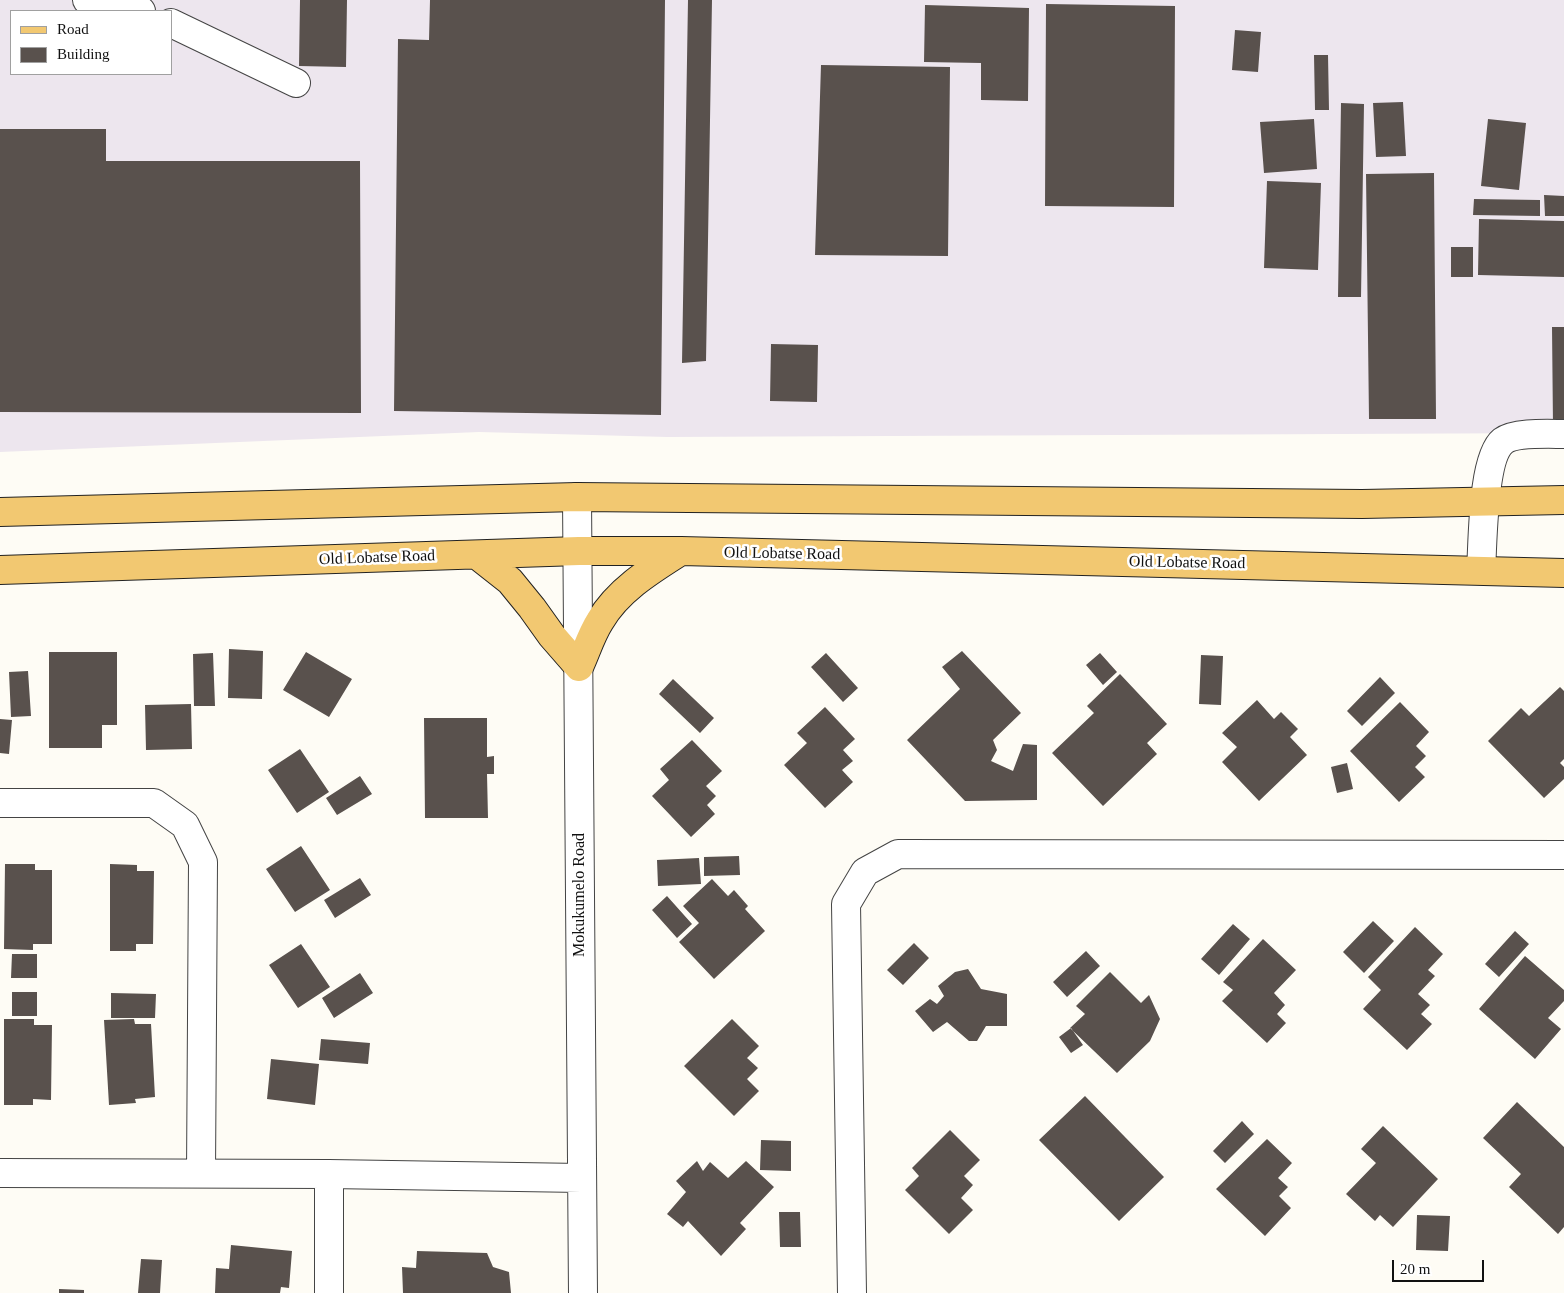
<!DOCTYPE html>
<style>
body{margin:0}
#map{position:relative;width:1564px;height:1293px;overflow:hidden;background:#fefcf5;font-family:Georgia,serif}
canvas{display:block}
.legend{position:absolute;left:10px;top:10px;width:162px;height:65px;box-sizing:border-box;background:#fff;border:1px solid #a0a0a0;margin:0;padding:6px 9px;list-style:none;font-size:15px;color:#111}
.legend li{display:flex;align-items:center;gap:10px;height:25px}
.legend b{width:25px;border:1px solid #a0a0a0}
.scale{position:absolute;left:1392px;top:1260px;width:92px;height:22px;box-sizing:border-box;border:2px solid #111;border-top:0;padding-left:6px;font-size:15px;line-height:18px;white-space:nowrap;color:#111;-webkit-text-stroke:4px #fff;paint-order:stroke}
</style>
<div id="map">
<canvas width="1564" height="1293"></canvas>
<ul class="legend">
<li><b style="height:6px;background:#f2c871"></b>Road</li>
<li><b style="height:14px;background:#59514d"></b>Building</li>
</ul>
<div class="scale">20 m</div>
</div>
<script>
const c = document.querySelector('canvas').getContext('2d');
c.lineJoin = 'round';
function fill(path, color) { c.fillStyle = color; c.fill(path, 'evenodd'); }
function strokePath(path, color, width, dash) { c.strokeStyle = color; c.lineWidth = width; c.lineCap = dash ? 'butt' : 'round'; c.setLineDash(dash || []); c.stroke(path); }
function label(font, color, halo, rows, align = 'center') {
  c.font = font + ' Georgia,serif'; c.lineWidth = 5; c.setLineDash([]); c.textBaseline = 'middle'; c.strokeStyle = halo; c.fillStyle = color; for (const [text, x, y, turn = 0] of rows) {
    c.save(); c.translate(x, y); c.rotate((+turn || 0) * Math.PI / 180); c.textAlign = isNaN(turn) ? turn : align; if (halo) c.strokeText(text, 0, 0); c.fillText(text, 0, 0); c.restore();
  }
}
const industrial = new Path2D(`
 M0,0h1564v433l-897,4 -188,-5 -479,20zM11,11h160v63h-160z`);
const building = new Path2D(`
 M300,0h47l-1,67 -47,-1z
 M430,0h235l-4,415 -267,-4 4,-372 31,1z
 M688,0h24l-6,361 -24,2z
 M1046,4l129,2 -1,201 -129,-1z
 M925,5l104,3 -1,93 -47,-1v-37l-57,-1z
 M1235,30l26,2 -3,40 -26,-2z
 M1314,55h14l1,55h-14z
 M821,65l129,2 -2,189 -133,-1z
 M1403,102l3,54 -30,1 -3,-54z
 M1341,103l23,1 -3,193h-23z
 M1314,119l3,50 -53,4 -4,-51z
 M1488,119l38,4 -7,67 -38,-4z
 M0,129h106v32h254l1,252 -361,-1z
 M1434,173l2,246h-67l-3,-245z
 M1267,181l54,2 -3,87 -54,-2z
 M1544,195l20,1v20h-19z
 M1474,199l66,1v16l-67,-1z
 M1479,219l85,2v56l-86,-2z
 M1451,247h22v30h-22z
 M1552,327h12v99h-11z
 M771,344l47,1 -1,57 -47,-1z
 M229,649l34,2 -1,48 -34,-1z
 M962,651l59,62 -28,27 4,10 -6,11 22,10 10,-27 14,1v55l-72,1 -58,-61 53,-51 -18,-22z
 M49,652h68v73h-15v23h-53z
 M306,652l46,27 -23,38 -46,-27z
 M213,653l2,53h-21l-1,-52z
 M826,653l32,35 -15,14 -32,-35z
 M1100,653l17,19 -14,13 -17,-20z
 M1201,655l22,1 -2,49 -22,-1z
 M28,671l3,45 -20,1 -2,-45z
 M1120,674l47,50 -20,19 10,11 -54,52 -51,-53 42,-40 -7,-7z
 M1380,677l15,16 -33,33 -15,-15z
 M673,679l41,39 -14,15 -41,-39z
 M1560,687l4,4v68l-4,4 4,4v12l-20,19 -56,-57 33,-33 8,8z
 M1257,700l17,19 7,-7 17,17 -8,8 17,18 -48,46 -37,-39 15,-15 -15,-14z
 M1400,702l29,30 -13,14 10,10 -11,11 10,10 -26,25 -49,-51z
 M191,704l1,45 -46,1 -1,-45z
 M825,707l30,32 -12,11 10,11 -11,9 11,12 -28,26 -41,-43 23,-22 -10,-10z
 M424,718h63v39l7,-1v18h-7l1,44h-63z
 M0,719l12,1 -3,34 -9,-1z
 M692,740l30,31 -16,15 10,10 -9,9 8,9 -24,23 -39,-41 17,-16 -9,-11z
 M300,749l29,43 -32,21 -29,-43z
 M1347,763l6,26 -16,4 -6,-26z
 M360,776l12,18 -35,21 -11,-17z
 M301,846l29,44 -35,22 -29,-43z
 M739,856l1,19 -36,1v-19z
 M699,858l2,26 -43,2 -1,-26z
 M5,864h30v6h17v74h-19v6l-29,-1z
 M110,864l27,1v6h17l-1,73h-17v7h-26z
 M360,878l11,17 -36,23 -11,-18z
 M712,879l16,17 6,-6 14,16 -3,3 20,22 -51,48 -35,-37 20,-19 -16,-17z
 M667,896l25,28 -15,14 -25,-28z
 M1373,921l21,20 -30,32 -21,-21z
 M1233,924l17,15 -31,36 -18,-16z
 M1415,927l28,27 -15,16 7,6 -17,18 12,11 -9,9 11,10 -25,26 -44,-41 18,-19 -13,-13z
 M1515,931l14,13 -30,33 -14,-13z
 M1263,939l33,31 -22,23 11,12 -8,9 9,9 -19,20 -45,-42 11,-11 -10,-8z
 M914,943l15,15 -26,27 -16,-15z
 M301,944l29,43 -32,21 -29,-43z
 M1086,951l14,15 -33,31 -14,-15z
 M12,954h25v24h-26z
 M1525,956l39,34v11l-16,17 13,11 -26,30 -56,-50z
 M968,969l13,20 26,5v32h-21l-9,15h-8l-22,-19 -14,10 -18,-21 15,-12 7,5 7,-8 -6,-10 17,-14z
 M1110,972l31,31 8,-8 11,24 -10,22 -33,32 -47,-45 15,-14 -9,-8z
 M360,973l13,20 -39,25 -12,-20z
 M12,992h25v24h-25z
 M111,993l45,1 -1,24h-44z
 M4,1019h30v6h18l-1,75 -18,-1v6h-29z
 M134,1019l1,5h16l4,73 -20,2 1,4 -27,2 -5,-85z
 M732,1019l27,27 -12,12 11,10 -11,11 12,12 -25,25 -50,-50z
 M1071,1028l12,17 -12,8 -12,-16z
 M321,1039l49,4 -2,21 -49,-4z
 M271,1059l48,5 -4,41 -48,-6z
 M1085,1096l79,81 -45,44 -80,-81z
 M1517,1102l47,45v80l-6,7 -49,-47 12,-13 -38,-36z
 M1242,1121l12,13 -29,29 -12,-12z
 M1383,1126l55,53 -45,48 -13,-12 -5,6 -29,-27 30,-31 -15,-14z
 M950,1130l30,30 -16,16 9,9 -12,13 12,12 -24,24 -44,-44 14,-14 -7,-8z
 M1267,1139l25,24 -14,15 10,9 -9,9 12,12 -26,28 -49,-47z
 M761,1140l30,1v30l-31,-1z
 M697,1161l6,10 7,-9 18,16 18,-17 28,26 -34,36 6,6 -25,27 -33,-35 -5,6 -16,-13 19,-22 -10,-11z
 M779,1212h21l1,35h-21z
 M1417,1215l33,1 -2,35 -32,-1z
 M231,1245l61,6 -3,37 -8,-1 -1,6h-65l1,-25 13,1z
 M417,1251l70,2 6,14 16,5 2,21h-108l-1,-26 14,1z
 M141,1259l21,1 -2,33h-22z
 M59,1289l25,1v3h-25z`);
const minor = new Path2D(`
 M87,0l40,6 14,5
 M171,23l125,60
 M577,497l6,796
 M1481,570c2,-27 1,-112 22,-129 12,-9 46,-7 61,-7
 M0,803h154l31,22 18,37 -2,311
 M0,1173l329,1 252,4
 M329,1174v119
 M852,1293l-6,-389 19,-32 33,-18 666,1`);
const major = new Path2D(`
 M0,512l577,-15 785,7 202,-4
 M477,555l33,26 22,27 20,28 27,31c7,-15 12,-32 21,-46 18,-31 51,-51 81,-70
 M0,570l579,-19h102l883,22`);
const streetNames = [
 ["Old Lobatse Road",782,554,1],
 ["Old Lobatse Road",377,558,-2],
 ["Old Lobatse Road",1187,563,1],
 ["Mokukumelo Road",580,895,-90]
];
fill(industrial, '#ede6ee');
fill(building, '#59514d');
strokePath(minor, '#444', 30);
strokePath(major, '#222', 30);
strokePath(minor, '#fff', 28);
strokePath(major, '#f2c871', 28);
label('16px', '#111', '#fff', streetNames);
</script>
